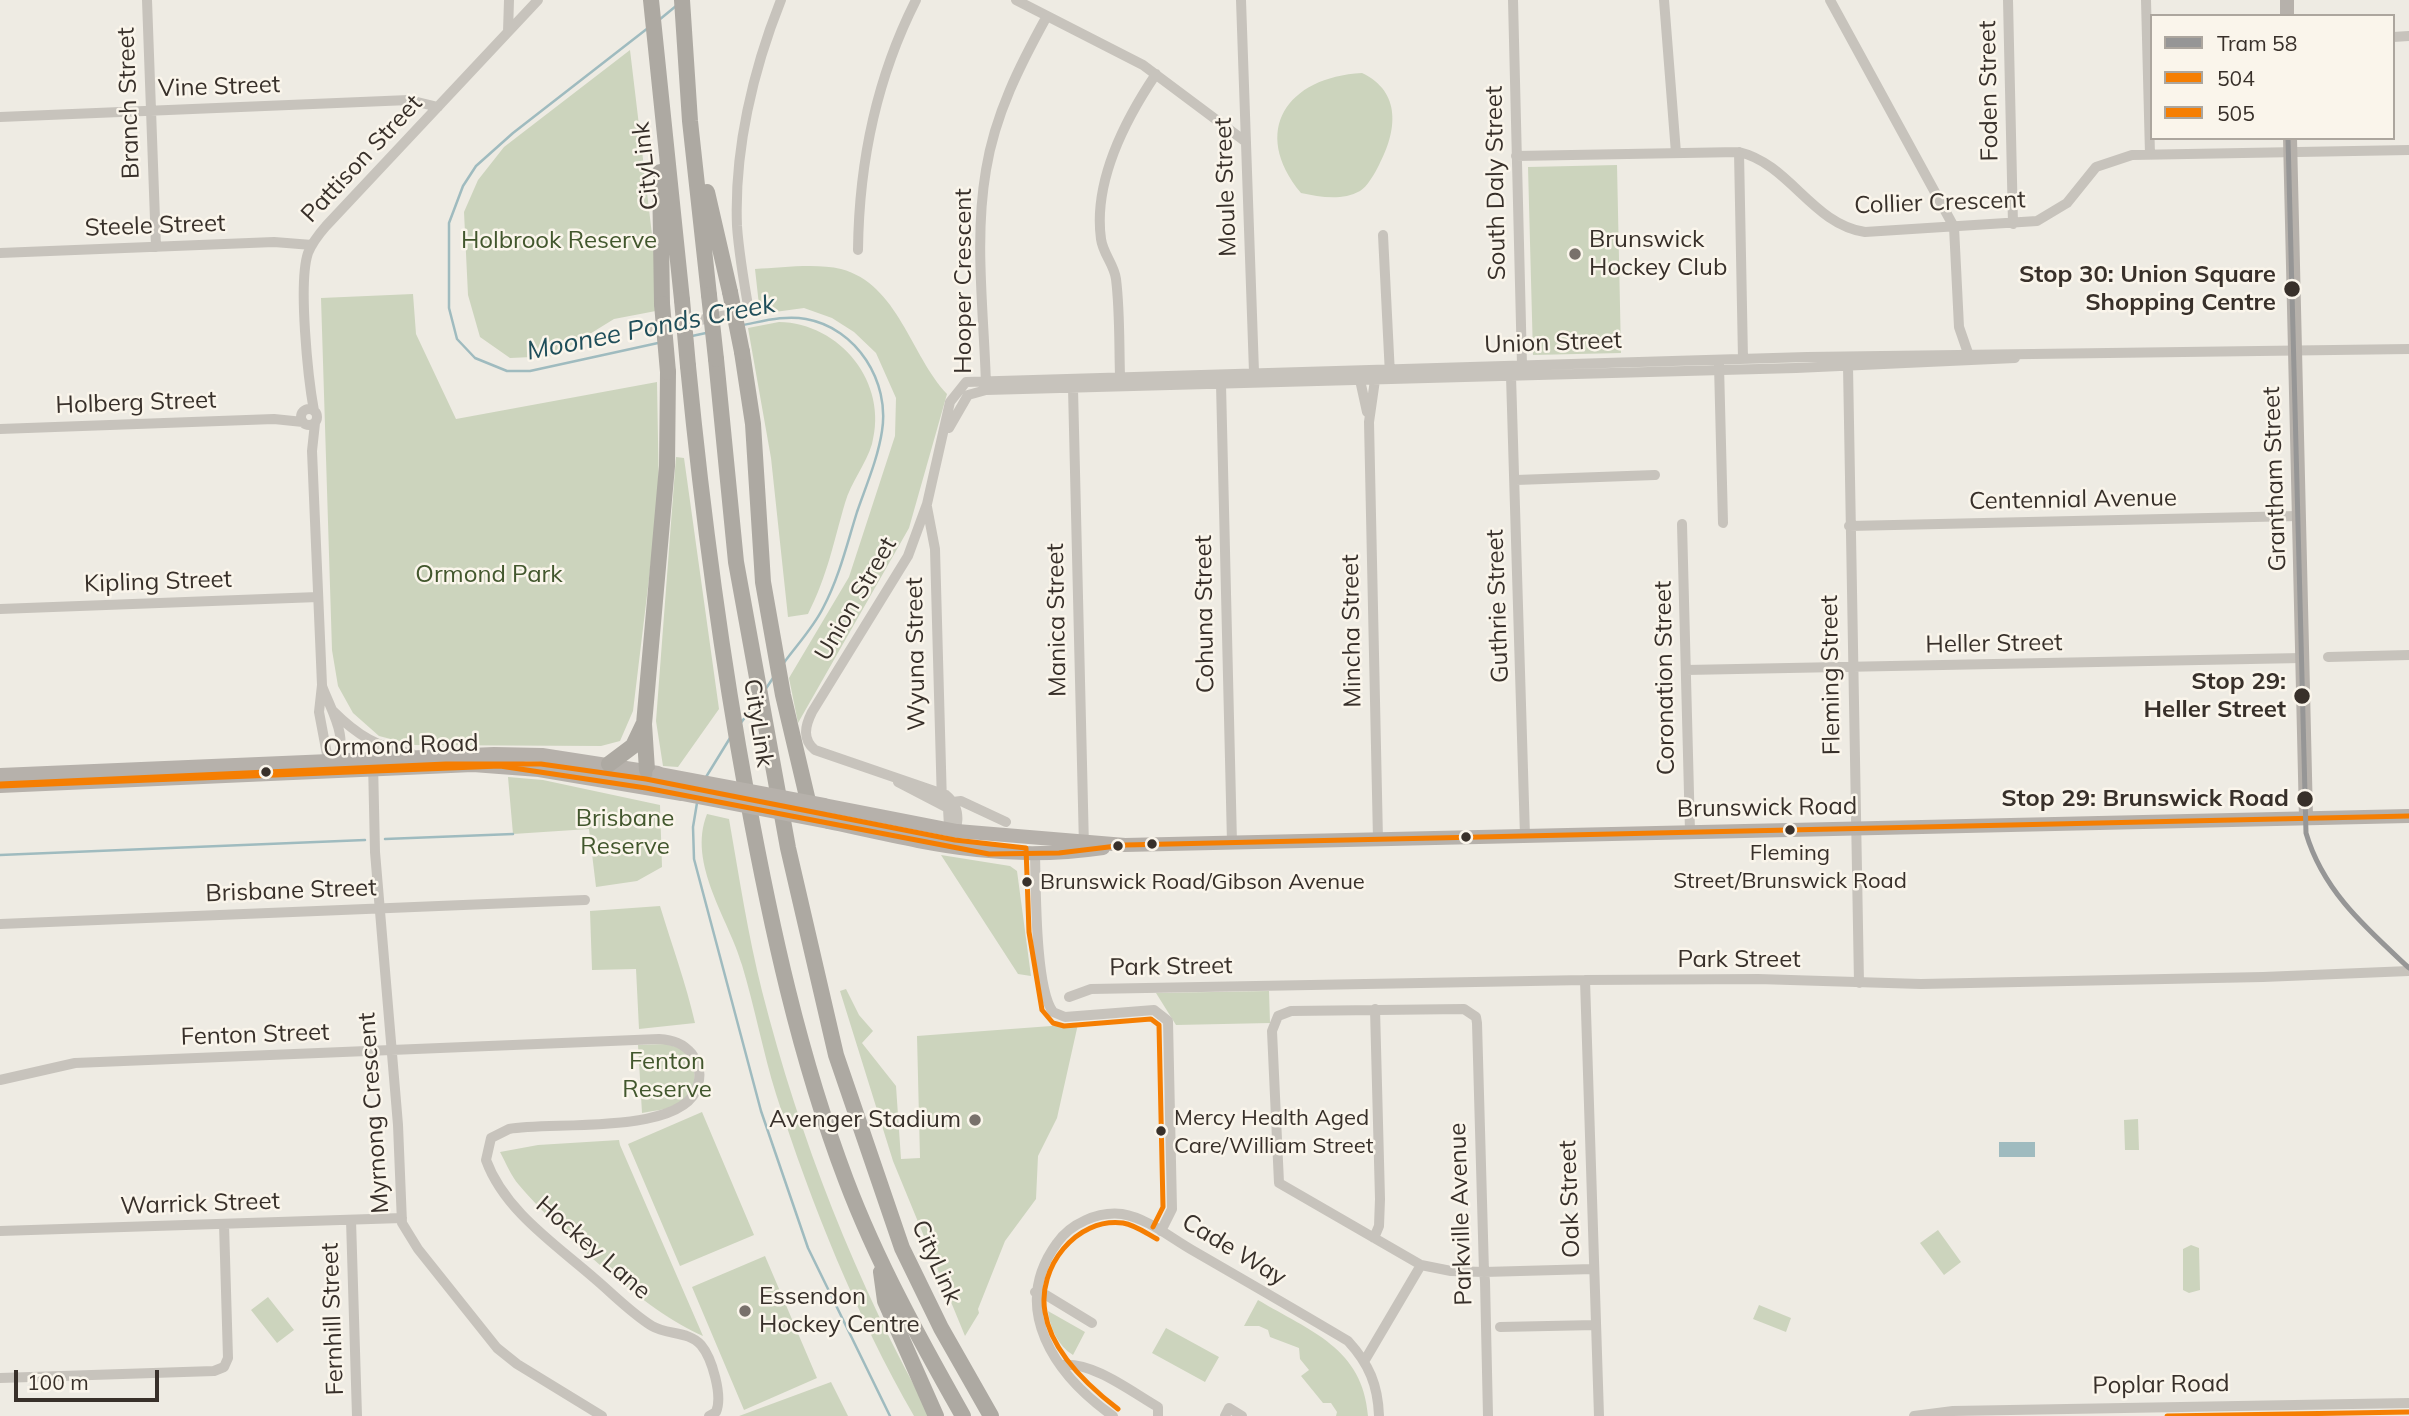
<!DOCTYPE html>
<style>
body{margin:0}
#map{position:relative;width:2409px;height:1416px;overflow:hidden;background:#eeebe3;font-family:Mulish,sans-serif}
canvas{display:block}
.legend{position:absolute;left:2150px;top:14px;width:245px;height:126px;box-sizing:border-box;background:#faf5eb;border:2px solid #aca69e;margin:0;padding:9px 12px;list-style:none;font-size:21px;color:#38302a}
.legend li{display:flex;align-items:center;gap:14px;height:35px}
.legend b{width:35px;border:2px solid #aca69e}
.scale{position:absolute;left:14px;top:1370px;width:145px;height:32px;box-sizing:border-box;border:4px solid #38302a;border-top:0;padding-left:9px;font-size:21px;line-height:24px;white-space:nowrap;color:#38302a;-webkit-text-stroke:5px #faf5eb;paint-order:stroke}
</style>
<div id="map">
<canvas width="2409" height="1416"></canvas>
<ul class="legend">
<li><b style="height:9px;background:#969696"></b>Tram 58</li>
<li><b style="height:9px;background:#f57e02"></b>504</li>
<li><b style="height:9px;background:#f57e02"></b>505</li>
</ul>
<div class="scale">100 m</div>
</div>
<script>
const c = document.querySelector('canvas').getContext('2d');
c.lineJoin = 'round';
function fill(path, color) { c.fillStyle = color; c.fill(path, 'evenodd'); }
function strokePath(path, color, width, dash) { c.strokeStyle = color; c.lineWidth = width; c.lineCap = dash ? 'butt' : 'round'; c.setLineDash(dash || []); c.stroke(path); }
function label(font, color, halo, rows, align = 'center') {
  c.font = font + ' Mulish,sans-serif'; c.lineWidth = 5; c.setLineDash([]); c.textBaseline = 'middle'; c.strokeStyle = halo; c.fillStyle = color; for (const [text, x, y, turn = 0] of rows) {
    c.save(); c.translate(x, y); c.rotate((+turn || 0) * Math.PI / 180); c.textAlign = isNaN(turn) ? turn : align; if (halo) c.strokeText(text, 0, 0); c.fillText(text, 0, 0); c.restore();
  }
}
const green = new Path2D(`
 M630,50l31,260 -47,9 -60,37 -44,2 -30,-21 -12,-42 -4,-83 14,-32 26,-33z
 M1362,73c40,19 35,58 17,92 -4,8 -12,22 -19,26 -18,10 -40,6 -59,2 -51,-62 -14,-116 61,-120z
 M1617,165l4,188 -88,2 -5,-188z
 M755,269c26,-1 60,-6 86,0 57,15 70,87 106,125l-38,134 -111,195 -9,-45 60,-101 46,-141 1,-38 -20,-45 -22,-21 -22,-14 -28,-10 -44,6z
 M413,294l3,40 40,85 201,-37 2,114 -26,215 -13,30 -19,5 -187,-1 -35,-9 -26,-23 -15,-27 -6,-36 -11,-352z
 M779,322c61,1 110,61 93,122 -6,20 -21,38 -27,59 -12,41 -17,71 -37,111l-20,3 -17,-159 -23,-130z
 M676,457l8,1 35,251 -41,58 -15,-1 -7,-45z
 M508,777l35,3 117,25 2,62 -25,14 -41,6 -7,-58 -76,5z
 M707,814l22,5c10,57 19,116 33,172 38,149 94,292 169,425h-17c-58,-101 -102,-210 -138,-322 -13,-42 -21,-86 -34,-129 -13,-46 -55,-101 -35,-151z
 M941,855l69,11 7,5 14,105 -13,-2z
 M660,906c12,40 26,77 35,117l-56,6 -3,-60 -44,1 -2,-59z
 M846,989l13,26 14,16 -11,12 34,43 5,73 19,-1 -3,-122 161,-12 -21,94 -19,38 -2,43 -31,42 -27,68 1,4 -14,23 -72,-175 -53,-170z
 M1269,991l1,32 -94,2 -20,-32z
 M666,1044c5,2 13,3 16,6 16,12 17,38 2,50 -13,10 -27,10 -42,13l-4,-68z
 M702,1112l52,123 -74,31 -52,-122z
 M2138,1119l1,31h-14l-1,-30z
 M619,1140l1,5 83,191c-56,-24 -144,-104 -184,-151 -8,-9 -13,-22 -19,-33l38,-7z
 M1938,1230l23,32 -17,13 -24,-32z
 M2191,1245l8,3 1,42 -11,3 -6,-3v-41z
 M765,1256l52,122 -73,32 -52,-123z
 M268,1297l26,33 -17,13 -26,-33z
 M1258,1300c52,31 105,48 110,116h-32l1,-4 -6,-9h-8l-22,-27 8,-6 -9,-11 -1,-11 -29,-11 -2,-7 -9,-4h-15z
 M1759,1305l32,13 -5,14 -33,-13z
 M1048,1311l37,21 -12,23c-15,-9 -23,-27 -25,-44z
 M1166,1328l53,29 -14,25 -53,-29z
 M831,1382l17,34h-109z`);
const water = new Path2D(`
 M1999,1142h36v15h-36z`);
const stream = new Path2D(`
 M659,20l17,-14
 M648,28l-135,105 -37,33 -13,20 -14,37v85l8,31 18,19 32,13h23l128,-28
 M743,325c21,-4 42,-10 63,-6 51,9 84,63 76,112 -4,27 -16,55 -25,81 -10,32 -18,66 -34,96 -10,20 -27,38 -40,56
 M692,336l14,-3
 M765,690l8,-12
 M740,724l15,-20
 M706,777l24,-39
 M697,803l-4,24 1,32 67,252 47,137 82,168
 M385,839l128,-5
 M0,855l365,-15`);
const minor = new Path2D(`
 M147,0l9,247
 M1016,0l127,65 103,77
 M1241,0l13,372
 M1513,0l9,365
 M1664,0l12,153
 M1830,0l124,227 5,100 9,26
 M2008,0l5,224
 M2146,0l4,154
 M508,32l1,-32
 M2393,37l16,-1
 M0,117l409,-17 29,7
 M1739,152l4,207
 M1516,156l223,-4c51,12 73,72 126,80l172,-11 30,-18 29,-36 36,-12 277,-5
 M1383,235l7,140
 M858,250c1,-88 18,-171 58,-250
 M0,253l274,-11 38,3
 M651,329l98,-18c-5,-28 -10,-57 -12,-85 -3,-76 16,-156 44,-226
 M1719,365l4,158
 M1848,366l11,617
 M1120,376c-1,-32 0,-65 -4,-97 -2,-15 -13,-25 -15,-40 -8,-58 24,-119 55,-165
 M1511,376l14,460
 M1360,380l7,32
 M1375,380l-6,42 9,418
 M1221,384l11,459
 M986,385c-2,-71 -12,-145 0,-215 9,-56 34,-105 61,-154
 M1073,388l11,459
 M301 417a8 8 0 1 1 16 0a8 8 0 1 1-16 0Z
 M314,411c-6,-33 -16,-128 -6,-158 4,-10 11,-19 18,-27l212,-226
 M315,423l-3,28 10,234 -3,27 10,53
 M949,428l19,-33 18,-5 810,-22 219,-10
 M0,429l274,-10 29,3
 M1516,480l139,-5
 M927,507l8,42 7,255
 M1682,524l8,308
 M1849,526l449,-10
 M0,609l318,-12
 M2328,657l81,-2
 M1686,670l616,-12
 M322,686c9,25 29,53 12,80
 M333,711c24,24 45,37 78,42
 M373,762l2,90 23,273 4,98 16,26 79,99 20,16 85,52
 M898,782l50,26 1,19
 M953,802l8,-1 45,21
 M950,847c7,-18 14,-37 -4,-52l-131,-45c-13,-11 -10,-24 -3,-38l96,-156 19,-52 23,-102 16,-20 841,-25 602,-8
 M1035,855c1,33 0,133 18,157l12,5 89,-7 14,11 4,188 -11,22
 M0,924l585,-24
 M1585,980l14,436
 M1069,997l22,-8 494,-9 173,-1 163,5 342,-7 146,-6
 M0,1080l75,-17 584,-24c14,1 24,4 33,15 7,9 9,20 6,31 -12,51 -147,36 -189,44l-18,9 -5,22c18,50 69,84 108,118 19,16 37,35 58,48 15,9 37,5 49,19 11,13 22,51 15,67l-7,4
 M351,1220l6,196
 M0,1231l402,-13
 M1374,1238l5,-12 1,-27 -5,-190
 M1035,1292l11,3 46,28
 M1500,1327l96,-2
 M1365,1360l56,-95
 M1062,1365c32,-3 68,26 96,42v9
 M0,1378l214,-7 10,-4 4,-9 -4,-134
 M1113,1416c-58,-41 -104,-107 -56,-173 13,-19 41,-32 65,-29 25,4 49,24 70,36 52,30 104,60 156,91 21,23 30,44 31,75
 M1225,1416l4,-8 13,8
 M1488,1416l-3,-135 -1,-9 -7,-249 -1,-6 -12,-8 -173,2 -13,5 -6,15 7,152 142,82 30,6 33,1 109,-3
 M1914,1416l39,-5 456,-8`);
const major = new Path2D(`
 M2287,0v16
 M2290,138l16,680
 M0,775l494,-21 48,1 116,18
 M0,786l473,-21 66,5 143,24
 M824,805l133,26 168,14 1284,-29
 M828,822c99,21 172,41 275,26`);
const highway = new Path2D(`
 M651,0l31,300
 M682,0l8,121 19,174
 M660,172l2,132
 M707,192l23,100
 M742,352l11,72 10,158 20,113 25,106
 M716,359l20,203 52,286 48,207 66,193 39,80 50,88
 M688,366c14,144 33,288 59,430 24,130 52,260 99,384 31,82 74,160 117,236
 M609,764l24,-18 10,-21
 M647,770l-3,-46 23,-258 1,-94
 M881,1272l4,29 51,115`);
const majorBridge = new Path2D(`
 M659,774l165,31
 M682,794l146,28`);
const highwayBridge = new Path2D(`
 M730,292l12,60
 M709,295l7,64
 M682,300l6,66
 M662,304l6,68`);
const bus1 = new Path2D(`
 M0,786l500,-20 146,22 343,66 70,-1 66,-8 1284,-29`);
const bus2 = new Path2D(`
 M0,784l446,-20h95l105,15 309,61 71,8 3,84 13,78 11,13 11,3 87,-7 8,6 4,182 -10,20
 M1118,1409c-30,-23 -67,-57 -73,-97 -8,-44 31,-95 78,-89 12,2 23,10 34,16
 M2167,1416l242,-4`);
const tram1 = new Path2D(`
 M2288,138l18,695c17,58 60,95 103,135`);
const markers = [
 [1575,254,7,"#78716b"],
 [2292,289,9,"#38302a"],
 [2302,696,9,"#38302a"],
 [266,772,6,"#38302a"],
 [2305,799,9,"#38302a"],
 [1790,830,6,"#38302a"],
 [1466,837,6,"#38302a"],
 [1152,844,6,"#38302a"],
 [1118,846,6,"#38302a"],
 [1027,882,6,"#38302a"],
 [975,1120,7,"#78716b"],
 [1161,1131,6,"#38302a"],
 [745,1311,7,"#78716b"]
];
const busNames = [
 ["Fleming",1790,853,"center"],
 ["Street/Brunswick Road",1790,881,"center"],
 ["Brunswick Road/Gibson Avenue",1040,882],
 ["Mercy Health Aged",1174,1118],
 ["Care/William Street",1174,1146]
];
const streetNames = [
 ["Vine Street",219,87,-2],
 ["Foden Street",1989,91,-91],
 ["Branch Street",129,103,-92],
 ["Pattison Street",362,159,-47],
 ["CityLink",646,166,-96],
 ["South Daly Street",1496,183,-91],
 ["Moule Street",1226,187,-92],
 ["Collier Crescent",1940,203,-2],
 ["Steele Street",155,226,-2],
 ["Hooper Crescent",964,281,-90],
 ["Union Street",1553,343,-2],
 ["Holberg Street",136,403,-2],
 ["Grantham Street",2275,479,-92],
 ["Centennial Avenue",2073,500,-1],
 ["Kipling Street",158,582,-2],
 ["Union Street",856,599,-60],
 ["Guthrie Street",1498,606,-92],
 ["Cohuna Street",1205,614,-91],
 ["Manica Street",1057,620,-91],
 ["Mincha Street",1352,631,-91],
 ["Heller Street",1994,644,-1],
 ["Wyuna Street",916,654,-91],
 ["Fleming Street",1831,675,-91],
 ["Coronation Street",1665,678,-91],
 ["CityLink",758,723,81],
 ["Ormond Road",401,746,-2],
 ["Brunswick Road",1767,808,-1],
 ["Brisbane Street",291,891,-2],
 ["Park Street",1739,960],
 ["Park Street",1171,967,-1],
 ["Fenton Street",255,1035,-2],
 ["Myrnong Crescent",374,1113,-94],
 ["Oak Street",1570,1199,-92],
 ["Warrick Street",200,1204,-2],
 ["Parkville Avenue",1461,1214,-92],
 ["Hockey Lane",593,1248,41],
 ["Cade Way",1234,1250,31],
 ["CityLink",936,1262,66],
 ["Fernhill Street",333,1319,-92],
 ["Poplar Road",2161,1385,-1]
];
const poiNames = [
 ["Brunswick",1589,240],
 ["Hockey Club",1589,268],
 ["Avenger Stadium",961,1120,"right"],
 ["Essendon",759,1297],
 ["Hockey Centre",759,1325]
];
const parkNames = [
 ["Holbrook Reserve",559,241],
 ["Ormond Park",489,575],
 ["Brisbane",625,819],
 ["Reserve",625,847],
 ["Fenton",667,1062],
 ["Reserve",667,1090]
];
const stopNames = [
 ["Stop 30: Union Square",2276,275],
 ["Shopping Centre",2276,303],
 ["Stop 29:",2286,682],
 ["Heller Street",2286,710],
 ["Stop 29: Brunswick Road",2289,799]
];
const waterNames = [
 ["Moonee Ponds Creek",651,328,-11]
];
fill(green, '#ccd4bd');
fill(water, '#9fbbbf');
strokePath(stream, '#9fbbbf', 2.5);
strokePath(minor, '#c7c3bc', 10);
strokePath(major, '#b6b1ab', 14);
strokePath(highway, '#ada9a2', 16);
strokePath(majorBridge, '#b6b1ab', 14);
strokePath(highwayBridge, '#ada9a2', 16);
strokePath(bus1, '#f57e02', 5);
strokePath(bus2, '#f57e02', 5);
strokePath(tram1, '#969696', 5);
for (const [x, y, r, color] of markers) { const dot = new Path2D(); dot.arc(x, y, r, 0, 2 * Math.PI); c.fillStyle = color; c.fill(dot); strokePath(dot, '#faf5eb', 2.5); }
label('22px', '#38302a', '#faf5eb', busNames, 'left');
label('24px', '#38302a', '#faf5eb', streetNames);
label('24px', '#38302a', '#faf5eb', poiNames, 'left');
label('24px', '#42572d', '#faf5eb', parkNames);
label('bold 24px', '#38302a', '#faf5eb', stopNames, 'right');
label('italic 26px', '#1f4e5a', '#faf5eb', waterNames);
</script>
